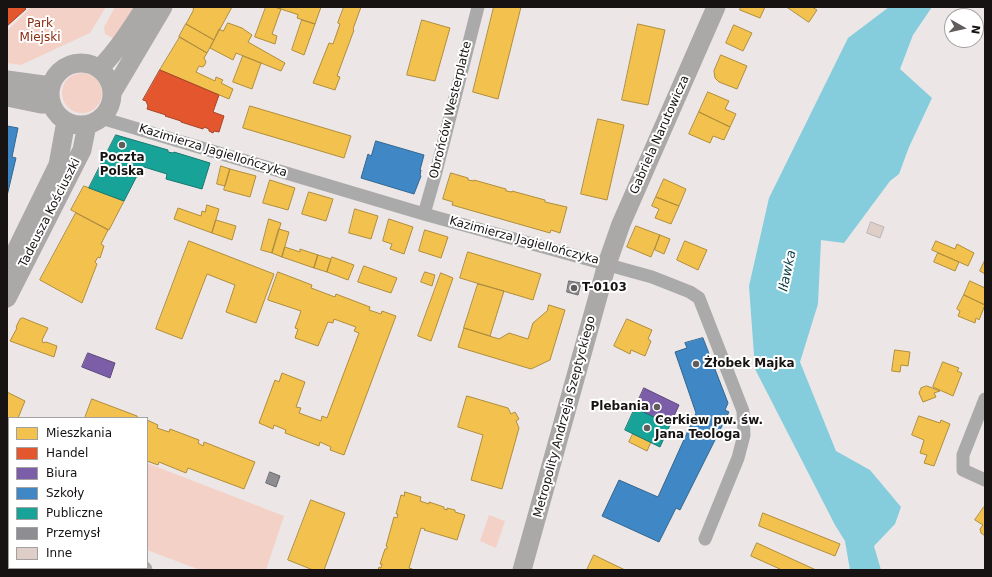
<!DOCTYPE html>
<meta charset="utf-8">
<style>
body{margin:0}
#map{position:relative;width:992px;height:577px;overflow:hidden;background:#ece7e6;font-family:"DejaVu Sans",sans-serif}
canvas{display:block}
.frame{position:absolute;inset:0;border:8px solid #161312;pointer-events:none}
.legend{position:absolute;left:8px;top:417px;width:140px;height:152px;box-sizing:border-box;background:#fff;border:1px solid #a2a1a0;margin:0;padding:5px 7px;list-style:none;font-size:12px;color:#161312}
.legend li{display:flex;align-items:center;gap:8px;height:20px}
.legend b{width:20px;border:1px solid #a2a1a0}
.north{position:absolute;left:944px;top:8px;width:40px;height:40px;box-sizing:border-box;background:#fff;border:1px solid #a2a1a0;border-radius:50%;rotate:98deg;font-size:11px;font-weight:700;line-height:16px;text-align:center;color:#161312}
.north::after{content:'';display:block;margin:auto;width:14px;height:18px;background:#615d5c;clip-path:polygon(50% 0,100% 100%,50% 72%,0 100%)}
</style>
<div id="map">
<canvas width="992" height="577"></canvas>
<div class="frame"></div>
<ul class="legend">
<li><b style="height:11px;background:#f2c14e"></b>Mieszkania</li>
<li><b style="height:11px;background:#e4572e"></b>Handel</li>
<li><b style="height:11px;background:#7b5ea7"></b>Biura</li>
<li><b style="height:11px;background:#3f88c5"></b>Szkoły</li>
<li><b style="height:11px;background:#17a398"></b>Publiczne</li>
<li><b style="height:11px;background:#8d8d92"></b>Przemysł</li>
<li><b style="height:11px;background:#dfcec8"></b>Inne</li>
</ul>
<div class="north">N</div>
</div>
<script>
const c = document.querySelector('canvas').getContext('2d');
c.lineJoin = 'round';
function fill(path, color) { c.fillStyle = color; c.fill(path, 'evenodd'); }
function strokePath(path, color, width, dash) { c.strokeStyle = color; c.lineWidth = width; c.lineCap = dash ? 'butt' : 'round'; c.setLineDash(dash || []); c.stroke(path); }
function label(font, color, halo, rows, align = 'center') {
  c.font = font + ' "DejaVu Sans",sans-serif'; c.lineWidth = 4; c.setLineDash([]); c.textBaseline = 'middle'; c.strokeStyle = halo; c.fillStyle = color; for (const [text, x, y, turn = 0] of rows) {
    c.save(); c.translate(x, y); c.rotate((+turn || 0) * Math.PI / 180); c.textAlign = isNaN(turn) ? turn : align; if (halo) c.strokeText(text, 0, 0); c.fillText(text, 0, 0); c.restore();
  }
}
const green = new Path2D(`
 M31,7h75l-16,26 -69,32 -14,-2v-32z
 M115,7h23l-21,33 -12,-6 -1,-7z
 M62 93a20 20 0 1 1 40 0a20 20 0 1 1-40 0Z
 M147,463l137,53 -18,54h-66l-53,-20z
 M489,515l16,6 -9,27 -16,-7z`);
const water = new Path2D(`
 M889,7h43l-19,28 -13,34 32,29 -23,49 -10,27 -9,7 -46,62 -23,-3 -3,64 -18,58 36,89 34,19 31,37 -6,17 -21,22 7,24h-31l-5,-29 -10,-16 -80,-156 -6,-83 20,-88 79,-160z`);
const homes = new Path2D(`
 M194,7h38l-18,33 -28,-16 7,-13z
 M266,7h9l6,2 -9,25 5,2 -2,8 -20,-7z
 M275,7h46l-6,17 -18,-6 1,-3z
 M344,7h17l-8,22 1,1 -17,46 3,1 -5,13 -22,-7 16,-40 4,1 7,-20 -2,-1z
 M494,7h27l-23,92 -25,-7z
 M741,7h24l-5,11 -20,-8z
 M787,7h25l5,3 -8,12z
 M302,20l13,4 -11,31 -12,-5z
 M422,20l28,8 -15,53 -28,-6z
 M228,23l14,5 10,7 -4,7 37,21 -4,8 -45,-18 -3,7 -23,-12 9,-19 4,2z
 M186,24l28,16 -7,13 -28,-16z
 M638,24l27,6 -17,75 -26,-5z
 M734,25l18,8 -9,18 -17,-8z
 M180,37l27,16 -3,5 2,4 -2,4 -2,1 -3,-1 -3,6 19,9 1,-4 7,3 -2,3 12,6 -4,10 -69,-29z
 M721,55l26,11 -10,23 -18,-7 -4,-4 -1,-7z
 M243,56l18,7 -9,26 -19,-7z
 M708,92l21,9 -4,8 11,5 -6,13 -31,-15z
 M250,106l101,30 -7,22 -101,-30z
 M699,112l31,15 -6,13 -11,-4 -3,7 -21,-9z
 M598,119l26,6 -17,75 -26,-6z
 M221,166l9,3 -5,17 -8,-2z
 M230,169l26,7 -6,21 -26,-7z
 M451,173l17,5v2l6,1v-1l32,9v2l6,1v-1l33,9v2l22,5 -7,26 -9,-3 -1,3 -98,-28 1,-3 -10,-3z
 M664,179l22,10 -7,17 -23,-9z
 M270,180l25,8 -7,22 -25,-7z
 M84,186l40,15 -15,29 -38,-20z
 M309,192l24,7 -7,22 -24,-7z
 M656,197l23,9 -8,18 -16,-6 4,-9 -7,-3z
 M207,205l12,4 -7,24 -38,-14 4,-11 23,8 1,-5 3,1z
 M355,209l23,7 -7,23 -22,-6z
 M76,213l32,17 -7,14 3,2 -4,12 -2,-1 -3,5 2,2 -15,39 -42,-23z
 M269,219l12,4 -9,30 -11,-3z
 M389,219l24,8 -9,27 -14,-5 2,-5 -9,-3z
 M216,220l20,6 -4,14 -20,-7z
 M636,226l24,9 -9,22 -24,-10z
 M279,229l10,3 -7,25 -10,-4z
 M425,230l23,7 -7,21 -22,-7z
 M660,235l10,4 -6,15 -9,-4z
 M189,241l85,33 -18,49 -30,-11 9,-27 -28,-11 -25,65 -26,-10z
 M685,241l22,9 -9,20 -21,-10z
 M936,241l19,8 2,-5 17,9 -6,13 -36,-16z
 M285,247l15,5v-3l18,6 -4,13 -32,-11z
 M468,252l73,22 -8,26 -73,-22z
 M938,253l21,9 -4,9 -21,-9z
 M318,255l13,4 -4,13 -13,-4z
 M332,257l22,8 -6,15 -21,-8z
 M985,260v14l-5,-3z
 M364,266l33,12 -6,15 -33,-11z
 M278,272l34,13 -1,3 24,9 1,-3 34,13 -1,3 12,4 1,-3 14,5 -52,139 -14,-5 1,-3 -11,-5 -1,4 -34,-13 1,-3 -12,-5 -1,4 -14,-6 16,-43 4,2 3,-9 23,9 -9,25 5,1 -2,5 22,8 1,-5 5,2 32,-85 -5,-2 2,-4 -22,-8 -1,4 -5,-1 -10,24 -23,-8 3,-9 -3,-1 6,-17 -33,-11z
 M425,272l10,3 -3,11 -11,-4z
 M441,273l12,5 -22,63 -13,-5z
 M970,281l15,7v17l-21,-10z
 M478,284l26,7 -14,45 -26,-8z
 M964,295l21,10 -6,15 -3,-2 -1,5 -17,-7 2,-5 -3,-2z
 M549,305l16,5 -15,50 -19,9 -73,-22 6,-19 35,11 10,-6 19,6 5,-16 14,-12z
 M23,318l25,10 -6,12 1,3 3,-1 11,4 -3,11 -44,-16 7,-13 -1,-1 4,-8z
 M627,319l25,11 -4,9 3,2 -6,15 -14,-6 -1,4 -16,-8z
 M895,350l15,2 -2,14 -7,-1 -1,7 -8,-1z
 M943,362l16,6 -2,3 5,2 -9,23 -20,-9z
 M927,386l13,5 -6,2 2,4 -13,5 -4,-9 2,-5z
 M7,392l18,9 -7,17h-9v23h-2z
 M467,396l41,12 3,6 4,-2 4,7 -3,2 3,7 -17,61 -31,-9 12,-45 -25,-8z
 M92,399l45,17 1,2h-53z
 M919,416l21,7 1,-3 9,4 -16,42 -10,-3 3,-8 -7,-2 4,-13 -12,-5z
 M147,420l11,5 -1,3 12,4 1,-3 29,11 -1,3 5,3 1,-4 51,20 -11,27 -56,-21 -2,5 -27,-11 -1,3 -11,-4z
 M633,434l18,8 -4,9 -18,-9z
 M405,492l16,5 -1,4 9,3v-2l15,5v2l3,1v-2l8,2v2l10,3 -8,25 -33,-10 1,-1 -4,-1 -12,40 6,2h-37l1,-3 2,1 1,-4h-2l5,-15h2v-3h-1l8,-29 3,1 1,-4h-2l5,-19 3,1z
 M311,500l34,13 -21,57h-11l-25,-10z
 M984,507l1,1v28l-4,-3 -1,-4 3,-4 -8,-5z
 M763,513l77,31 -5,12 -76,-30z
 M757,543l59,27h-34l-31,-14z
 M594,555l31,15h-38z`);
const shops = new Path2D(`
 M7,7h16l3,2 -19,17z
 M160,70l59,25 -6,17 11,4 -5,16 -5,-1 -1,2 -4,-2v-2l-5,-2 -1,2 -22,-7v-1l-16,-5 1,-1 -19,-6 1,-3 -2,-5 -3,-1z`);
const offices = new Path2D(`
 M88,353l27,10 -5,15 -28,-11z
 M644,388l35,17 -9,20 -35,-17z`);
const schools = new Path2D(`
 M7,126l11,2 -6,29 4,1 -9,38z
 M376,141l48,14 -4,15h1l-1,5 1,1 -7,18 -53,-16 7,-24 3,2z
 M703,338l25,65 -3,7 4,2 -49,98 -4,-2 -17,34 -57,-26 17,-36 39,17 38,-84 -21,-61 12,-4 -2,-5z`);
const public = new Path2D(`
 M116,135l52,15v2l5,1 1,-1 36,11 -8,26 -36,-10 1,-5 -23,-7 -1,2 -2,-1 -17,33 -35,-13z
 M635,408l35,17 -10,22 -35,-17z`);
const industry = new Path2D(`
 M569,281l12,2 -3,12 -11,-3z
 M270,472l10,4 -4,11 -10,-4z`);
const building = new Path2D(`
 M871,222l13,5 -4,11 -13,-5z`);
const street = new Path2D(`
 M101,118l323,96 228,63 38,15 9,6 44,113 1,24 -6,23 -33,81
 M424,214l12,-42 42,-165
 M985,399l-22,56v15l22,10`);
const secondary = new Path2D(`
 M50 94a31 31 0 1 1 62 0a31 31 0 1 1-62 0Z
 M99,69c18,-18 32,-40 46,-62
 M7,80l44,6
 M112,93l51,-86
 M7,97l34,7h11
 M7,269l51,-104 8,-44
 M7,298l75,-148 5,-25
 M7,521l2,1
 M137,568l6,2
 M522,570l85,-306 14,-40 95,-217`);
const markers = [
 [122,145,4,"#615d5c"],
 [574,288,4,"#615d5c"],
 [696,364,4,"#615d5c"],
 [657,407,4,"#615d5c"],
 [647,428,4,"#615d5c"]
];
const parkNames = [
 ["Park",40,24],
 ["Miejski",40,38]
];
const streetNames = [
 ["Obrońców Westerplatte",451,110,-76],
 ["Gabriela Narutowicza",660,135,-66],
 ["Kazimierza Jagiellończyka",213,151,17],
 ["Tadeusza Kościuszki",50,213,-63],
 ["Kazimierza Jagiellończyka",524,241,15],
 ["Metropolity Andrzeja Szeptyckiego",565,417,-75]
];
const poiNames = [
 ["Poczta",122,158,"center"],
 ["Polska",122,172,"center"],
 ["T-0103",582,288],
 ["Żłobek Majka",704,364],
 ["Plebania",649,407,"right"],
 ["Cerkiew pw. św.",655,421],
 ["Jana Teologa",655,435]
];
const waterNames = [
 ["Iławka",788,271,-78]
];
fill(green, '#f4d1c7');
fill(water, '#85ccdd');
fill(homes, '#f2c14e');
strokePath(homes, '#b08d3c', 1);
fill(shops, '#e4572e');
strokePath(shops, '#a64326', 1);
fill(offices, '#7b5ea7');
strokePath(offices, '#5d487a', 1);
fill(schools, '#3f88c5');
strokePath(schools, '#33658f', 1);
fill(public, '#17a398');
strokePath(public, '#177870', 1);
fill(industry, '#8d8d92');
strokePath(industry, '#69686c', 1);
fill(building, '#dfcec8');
strokePath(building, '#b9b5b4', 1);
strokePath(street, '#abaaaa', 13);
strokePath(secondary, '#aba8a8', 19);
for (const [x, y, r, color] of markers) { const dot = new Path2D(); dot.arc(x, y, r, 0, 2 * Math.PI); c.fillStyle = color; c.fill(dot); strokePath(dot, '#fff', 1.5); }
label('12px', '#872b0f', '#fff', parkNames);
label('12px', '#161312', '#fff', streetNames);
label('bold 12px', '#161312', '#fff', poiNames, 'left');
label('italic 13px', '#0d3d47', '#fff', waterNames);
</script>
